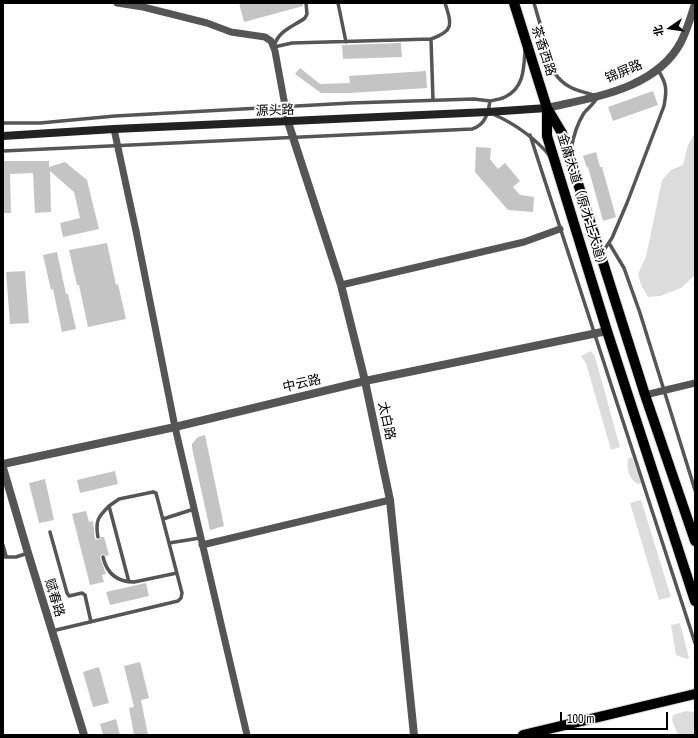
<!DOCTYPE html>
<meta charset="utf-8">
<style>
body{margin:0}
#map{position:relative;width:698px;height:738px;overflow:hidden;background:#fff;font-family:"Archivo Narrow","Noto Sans SC",sans-serif}
canvas{display:block}
.frame{position:absolute;inset:0;border:4px solid #000;pointer-events:none}
.north{position:absolute;left:650px;top:8px;width:40px;height:40px;-webkit-text-stroke:3px #fff;paint-order:stroke;rotate:257deg;font-size:11px;font-weight:700;line-height:16px;text-align:center;color:#000}
.north::after{content:'';display:block;margin:auto;width:14px;height:18px;background:#000;clip-path:polygon(50% 0,100% 100%,50% 72%,0 100%)}
.scale{position:absolute;left:560px;top:712px;width:108px;height:18px;box-sizing:border-box;border:2px solid #000;border-top:0;padding-left:5px;font-size:12px;line-height:14px;white-space:nowrap;color:#000;-webkit-text-stroke:3px #fff;paint-order:stroke}
</style>
<div id="map">
<canvas width="698" height="738"></canvas>
<div class="frame"></div>
<div class="north">北</div>
<div class="scale">100 m</div>
</div>
<script>
const c = document.querySelector('canvas').getContext('2d');
c.lineJoin = 'round';
function fill(path, color) { c.fillStyle = color; c.fill(path, 'evenodd'); }
function strokePath(path, color, width, dash) { c.strokeStyle = color; c.lineWidth = width; c.lineCap = dash ? 'butt' : 'round'; c.setLineDash(dash || []); c.stroke(path); }
function label(font, color, halo, rows, align = 'center') {
  c.font = font + ' "Archivo Narrow","Noto Sans SC",sans-serif'; c.lineWidth = 4; c.setLineDash([]); c.textBaseline = 'middle'; c.strokeStyle = halo; c.fillStyle = color; for (const [text, x, y, turn = 0] of rows) {
    c.save(); c.translate(x, y); c.rotate((+turn || 0) * Math.PI / 180); c.textAlign = isNaN(turn) ? turn : align; if (halo) c.strokeText(text, 0, 0); c.fillText(text, 0, 0); c.restore();
  }
}
const green = new Path2D(`
 M695,133v142l-14,13 -21,8 -12,1 -7,-12 -3,-11 8,-17 16,-77 9,-10 12,-5 5,-20z
 M591,351l4,6 25,90 -9,3 -25,-87 -5,-7z
 M632,457l9,26 -3,1c-9,-5 -12,-15 -10,-25z
 M641,500l30,97 -12,3 -29,-97z
 M680,623l9,35 -2,1 -11,-4 -5,-30z
 M686,711l9,1v23h-17l-6,-15 1,-5z`);
const building = new Path2D(`
 M239,3h64v3l-59,16z
 M401,43l1,14 -59,2 -1,-14z
 M300,68l20,16 30,-1 -1,-7 77,-5 1,17 -77,5h-29l-26,-19z
 M653,91l5,14 -45,16 -5,-14z
 M476,147l15,1 -1,11 8,10 7,-6 15,18 -7,6 7,8 14,2 -1,15 -25,-2 -33,-38z
 M596,152l4,15h2l14,50 -13,4 -15,-54 -1,1 -4,-12z
 M3,161h46v6l16,-5 22,18 12,49 -36,8 -3,-14 20,-5 -6,-26 -24,-21 1,41 -16,1 -2,-40 -23,1 1,39h-8z
 M107,243l9,42 2,-1 8,35 -38,8 -9,-42h-2l-8,-35z
 M57,252l9,42h2l8,35 -14,3 -9,-43 -2,1 -8,-35z
 M25,271l4,52 -19,1 -4,-52z
 M205,435l19,91 -14,4 -18,-82v-4l6,-7z
 M115,471l3,13 -38,9 -3,-13z
 M45,479l9,41 -15,3 -10,-40z
 M86,511l3,11 4,-1 2,18 4,1 2,-3h3l5,18 -3,1 -4,-2 -2,3 6,17 -4,1 2,7 -14,3 -18,-71z
 M146,583l3,13 -39,9 -4,-13z
 M140,662l9,36 -8,2 7,35h-14l-5,-27 5,-1 -10,-41z
 M99,667l10,36 -16,4 -10,-35z
 M116,719l4,16h-17l-3,-11z`);
const service = new Path2D(`
 M338,3l8,39
 M534,3l20,69c11,17 25,19 44,24 -3,7 -9,11 -14,17 -7,11 -11,25 -13,37
 M274,46c5,-16 19,-19 31,-28l2,-4 -1,-11
 M274,47l18,-4 139,-4
 M433,100l-2,-61c23,-8 21,-14 14,-36
 M493,114c22,10 41,23 57,42
 M3,123h37l75,-7 236,-13 123,-4 16,2
 M530,135l165,508
 M3,151l469,-22c13,-4 16,-15 18,-28 5,-1 11,-2 15,-4 19,-9 19,-29 20,-47
 M609,243l15,25 16,45 55,177
 M602,253l10,-15 15,-35 37,-97c3,-16 3,-22 -6,-36
 M163,519l31,-10
 M50,532l17,61 2,3 13,-3 3,2 6,27
 M98,537c-3,-16 0,-20 11,-31
 M169,543l31,-5
 M3,545l3,11
 M3,557h13l12,-4
 M103,557c4,17 15,25 31,25l43,-9
 M52,631l126,-30 3,-3 1,-5 -26,-100 -3,-1 -34,7 -10,7 20,76`);
const minor = new Path2D(`
 M117,3l26,4 64,16 24,9 34,5 6,4 4,10 13,71
 M114,129l22,102 39,196 72,308
 M341,285l183,-43 36,-13
 M645,395l50,-12
 M202,545l188,-45`);
const tertiary = new Path2D(`
 M547,108c47,-11 109,-19 134,-66 6,-12 10,-25 14,-38
 M288,122l53,163 24,96 25,119 24,235
 M3,464l172,-37 190,-46 242,-50
 M3,468l25,85 56,182`);
const secondary = new Path2D(`
 M3,136l111,-7 374,-17 59,-4`);
const primary = new Path2D(`
 M514,3l33,105 15,25 83,262 50,146
 M547,110v26l60,195 88,270
 M523,735l172,-41`);
const streetNames = [
 ["茶香西路",543,51,72],
 ["锦屏路",624,72,-23],
 ["源头路",275,111,-2],
 ["金庸大道（原才士大道）",582,202,73],
 ["中云路",302,384,-13],
 ["太白路",386,421,78],
 ["赋春路",54,598,73]
];
fill(green, '#dcdcdc');
fill(building, '#c4c4c4');
strokePath(primary, '#dbdbdb', 12);
strokePath(service, '#555', 3.5);
strokePath(minor, '#555', 7);
strokePath(tertiary, '#555', 8);
strokePath(secondary, '#222', 8);
strokePath(primary, '#000', 10);
label('13px', '#000', '#fff', streetNames);
</script>
